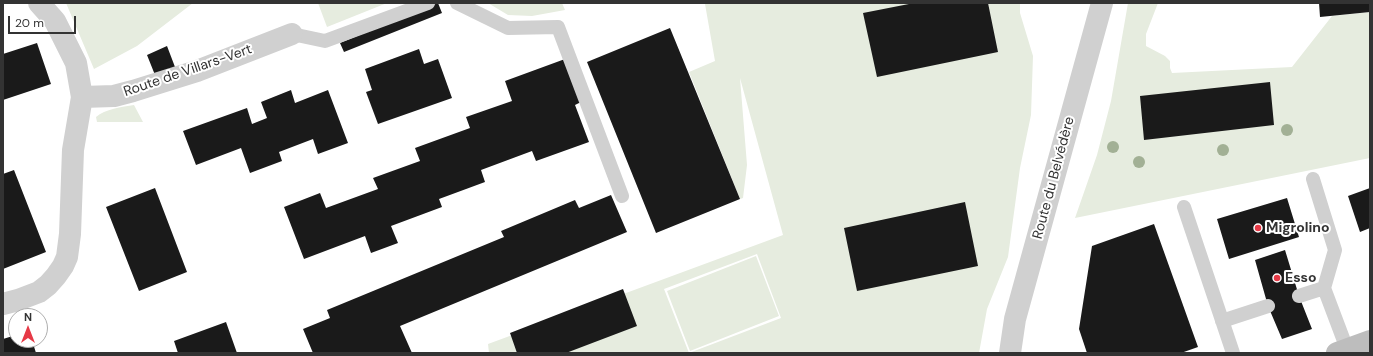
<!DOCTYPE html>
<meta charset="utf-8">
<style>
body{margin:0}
#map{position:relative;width:1373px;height:356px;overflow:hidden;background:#fff;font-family:"DM Sans",sans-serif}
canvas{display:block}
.frame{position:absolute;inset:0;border:4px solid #333;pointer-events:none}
.north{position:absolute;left:8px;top:308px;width:40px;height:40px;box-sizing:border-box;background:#fff;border:1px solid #adadad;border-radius:50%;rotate:0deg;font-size:11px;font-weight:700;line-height:16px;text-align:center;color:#333}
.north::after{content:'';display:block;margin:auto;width:14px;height:18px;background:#e63946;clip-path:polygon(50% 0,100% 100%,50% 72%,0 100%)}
.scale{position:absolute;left:8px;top:16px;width:68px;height:18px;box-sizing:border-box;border:2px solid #333;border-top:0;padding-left:5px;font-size:12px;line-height:14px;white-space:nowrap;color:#333;-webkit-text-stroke:3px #fff;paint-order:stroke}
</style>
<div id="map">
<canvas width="1373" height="356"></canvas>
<div class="frame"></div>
<div class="north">N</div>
<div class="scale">20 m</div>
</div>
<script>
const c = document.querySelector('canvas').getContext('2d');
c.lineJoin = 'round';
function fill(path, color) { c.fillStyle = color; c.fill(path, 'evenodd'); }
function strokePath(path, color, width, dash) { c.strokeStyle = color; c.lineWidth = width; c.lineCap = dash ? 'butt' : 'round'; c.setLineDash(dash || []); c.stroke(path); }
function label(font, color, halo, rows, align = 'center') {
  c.font = font + ' "DM Sans",sans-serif'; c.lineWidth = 4; c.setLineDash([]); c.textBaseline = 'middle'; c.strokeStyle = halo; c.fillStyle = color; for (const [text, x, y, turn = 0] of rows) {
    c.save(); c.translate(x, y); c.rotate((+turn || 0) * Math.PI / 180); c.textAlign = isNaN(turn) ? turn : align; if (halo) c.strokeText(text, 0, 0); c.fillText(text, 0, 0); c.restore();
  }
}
const green = new Path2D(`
 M66,3h127l-56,43 -43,23z
 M318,3h69l-60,24z
 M488,3h74l3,7 -33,6 -24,-1z
 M713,3h307v10l13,43 -2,59 -11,53 -12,89 -21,52 -8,44h-290l92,-35 -24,-64 -93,35 25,64h-200l-1,-9 295,-109 -43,-157 7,87 -4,33 -3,1 -51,-127 26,-11 -10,-57z
 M1128,3h30l-12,31v12l19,10 5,5v7l2,5 120,-6 40,-51 38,-4v146l-295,60 22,-63 14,-54z
 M134,105l9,17h-46l-1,-5c9,-8 26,-10 38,-12z
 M756,256l23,60 -89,35 -23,-60z`);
const building = new Path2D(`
 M438,3l4,10 -98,39 -4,-9z
 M914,3h74l10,49 -121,25 -14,-64z
 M1319,3h51v9l-50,5z
 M670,28l70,171 -84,34 -69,-171z
 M37,43l14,41 -48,16v-46z
 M167,46l8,21 -20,8 -8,-20z
 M419,49l5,15 14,-5 14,39 -74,26 -12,-32 6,-2 -7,-21z
 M565,59l16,43 -6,3 14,37 -53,19 -4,-10 -51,19 4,12 -46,17 3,8 -51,19 7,17 -27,10 -6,-17 -61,23 -20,-52 36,-14 6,15 52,-19 -5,-11 47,-17 -5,-13 55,-20 -4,-11 46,-16 -7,-20z
 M1270,82l4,43 -130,15 -4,-44z
 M291,90l4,13 33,-13 20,53 -30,11 -5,-15 -34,13 3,9 -32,12 -9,-25 -45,17 -13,-34 64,-23 5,16 15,-6 -6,-16z
 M14,170l32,82 -43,17v-95z
 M155,188l32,84 -48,19 -33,-84z
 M1370,188v40l-10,4 -12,-36z
 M611,195l16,37 -227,94 12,27h-99l-10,-24 27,-11 -3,-8 177,-73 -3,-6 74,-31 4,8z
 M1287,198l12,39 -70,22 -12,-40z
 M965,202l13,64 -121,25 -13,-63z
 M1154,224l44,123 -17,6h-94l-8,-24 13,-83z
 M1285,250l14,46 13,33 -30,10 -14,-33 -13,-46z
 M623,289l14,37 -71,27h-49l-7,-20z
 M226,322l11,31h-59l-4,-12z
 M16,335v5h16l4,13h-33v-14z`);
const lane = new Path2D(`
 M457,3l51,25 50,-1 64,169
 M292,34l33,7 103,-38
 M1313,179l22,71 -11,38 23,61
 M1184,207l49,146
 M1299,296l25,-8
 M1222,321l46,-15`);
const street = new Path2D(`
 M82,97l32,-1 19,-5 64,-20 95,-37
 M3,304l15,-4 21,-8 9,-7 8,-9 7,-10 4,-9 3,-23 3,-84 9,-53 -6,-34 -21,-42 -16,-18
 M1010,353l5,-34 87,-316`);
const secondary = new Path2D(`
 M1337,353l33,-12`);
const trees = [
 [1287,130],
 [1113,147],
 [1223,150],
 [1139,162]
];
const markers = [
 [1258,228,4,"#e63946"],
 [1277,278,4,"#e63946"]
];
const streetNames = [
 ["Route de Villars-Vert",188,71,-19],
 ["Route du Belvédère",1054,178,-75]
];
const poiNames = [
 ["Migrolino",1266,228],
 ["Esso",1285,278]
];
fill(green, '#e6ecdf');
fill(building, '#1a1a1a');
strokePath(lane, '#d0d0d0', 14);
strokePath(street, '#d0d0d0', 22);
strokePath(secondary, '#bdbdbd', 22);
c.fillStyle = '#a2b095';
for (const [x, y] of trees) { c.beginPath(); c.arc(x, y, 6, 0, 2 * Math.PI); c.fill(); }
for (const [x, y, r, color] of markers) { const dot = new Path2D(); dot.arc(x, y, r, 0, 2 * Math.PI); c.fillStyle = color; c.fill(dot); strokePath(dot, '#fff', 1.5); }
label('14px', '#333', '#fff', streetNames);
label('bold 14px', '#333', '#fff', poiNames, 'left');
</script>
